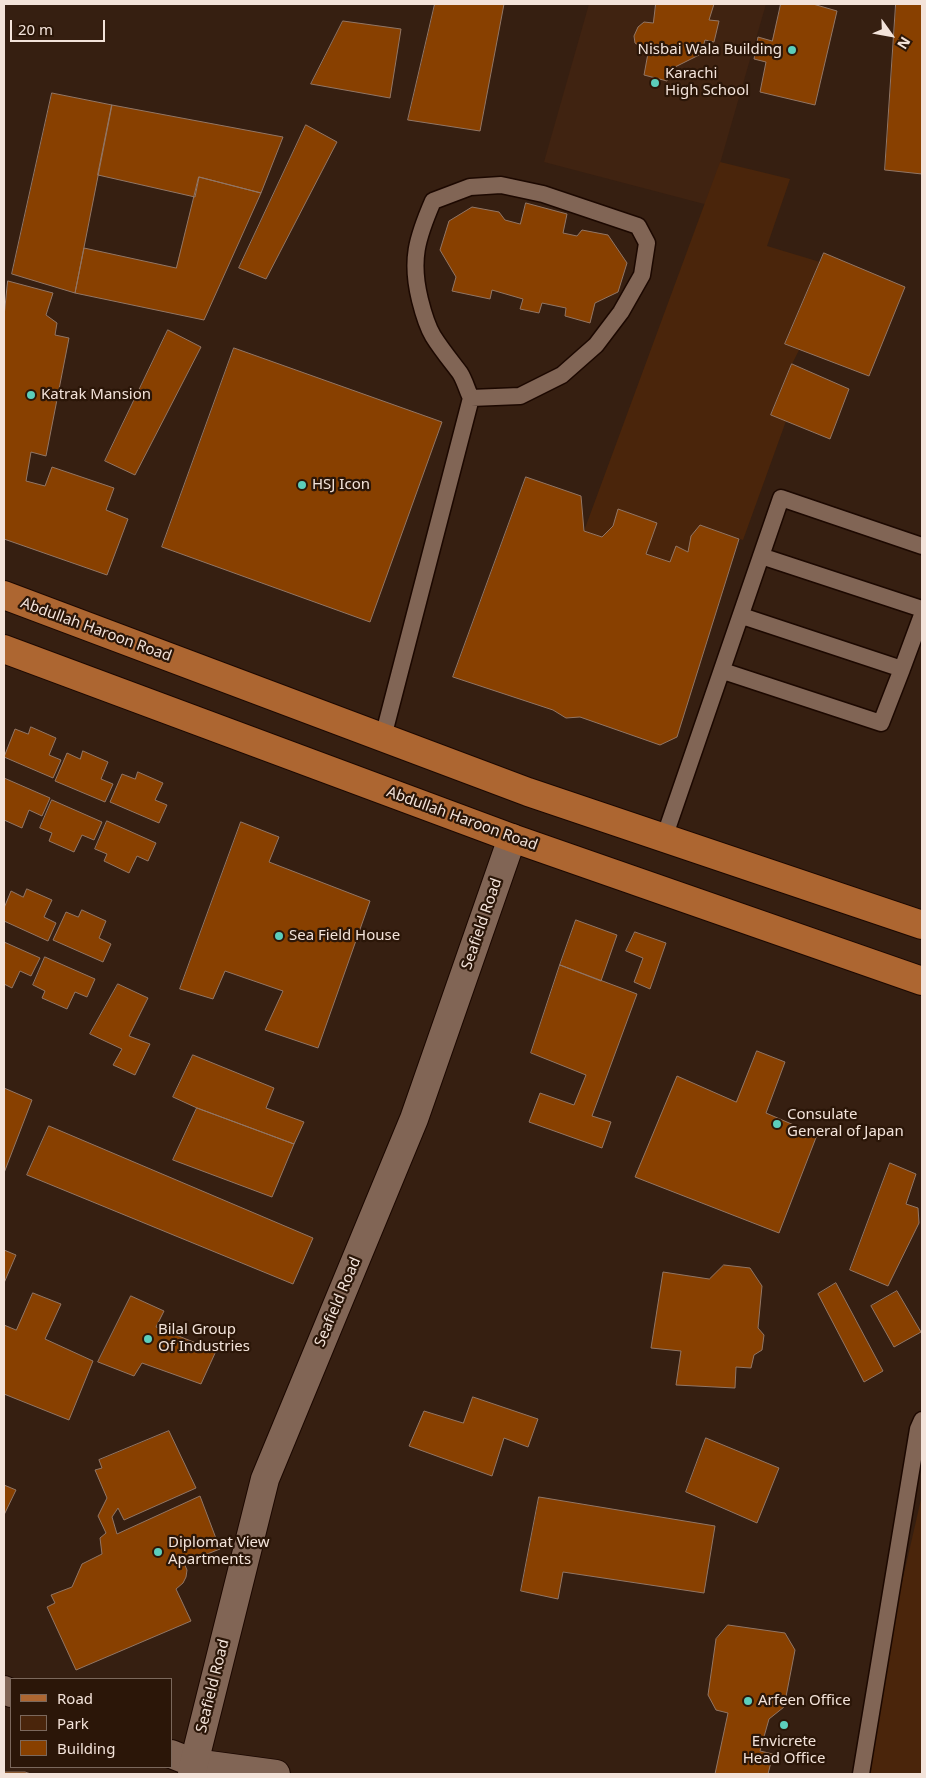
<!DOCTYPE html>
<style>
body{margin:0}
#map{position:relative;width:926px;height:1778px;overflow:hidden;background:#361f11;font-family:"Noto Sans",sans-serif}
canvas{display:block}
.frame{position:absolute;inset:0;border:5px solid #f3e3da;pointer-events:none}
.legend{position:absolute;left:10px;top:1678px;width:162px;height:90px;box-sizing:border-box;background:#2b1608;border:1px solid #7b685c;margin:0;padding:6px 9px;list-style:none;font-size:15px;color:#f3e3da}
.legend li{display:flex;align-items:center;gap:10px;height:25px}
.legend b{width:25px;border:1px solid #7b685c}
.north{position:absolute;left:866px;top:10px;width:50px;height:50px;-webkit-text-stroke:4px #2b1608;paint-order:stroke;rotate:122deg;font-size:14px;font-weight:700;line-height:20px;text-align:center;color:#f3e3da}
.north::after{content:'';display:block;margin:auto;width:18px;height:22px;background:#f3e3da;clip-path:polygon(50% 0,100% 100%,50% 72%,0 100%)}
.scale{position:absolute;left:10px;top:20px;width:95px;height:22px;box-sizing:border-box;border:2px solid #f3e3da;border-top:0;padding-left:6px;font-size:15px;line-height:18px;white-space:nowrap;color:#f3e3da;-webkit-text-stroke:4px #2b1608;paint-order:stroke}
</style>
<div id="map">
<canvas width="926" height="1778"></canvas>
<div class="frame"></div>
<ul class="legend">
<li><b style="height:6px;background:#ad6631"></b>Road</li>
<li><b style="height:14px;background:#4a250b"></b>Park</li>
<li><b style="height:14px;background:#884000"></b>Building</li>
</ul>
<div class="north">N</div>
<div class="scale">20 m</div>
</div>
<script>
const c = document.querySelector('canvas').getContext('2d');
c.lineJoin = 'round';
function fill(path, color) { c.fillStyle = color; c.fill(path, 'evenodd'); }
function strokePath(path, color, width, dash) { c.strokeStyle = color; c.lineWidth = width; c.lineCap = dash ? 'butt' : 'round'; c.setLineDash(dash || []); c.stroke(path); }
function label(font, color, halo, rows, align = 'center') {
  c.font = font + ' "Noto Sans",sans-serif'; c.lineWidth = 4.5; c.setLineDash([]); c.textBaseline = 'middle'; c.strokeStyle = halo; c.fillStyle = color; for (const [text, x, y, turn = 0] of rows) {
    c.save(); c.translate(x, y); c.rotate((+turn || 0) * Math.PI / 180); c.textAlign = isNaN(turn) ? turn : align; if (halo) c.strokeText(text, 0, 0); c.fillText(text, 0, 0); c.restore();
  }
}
const built = new Path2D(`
 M589,4h177l-58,201 -164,-43z`);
const green = new Path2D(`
 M720,162l70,17 -23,67 53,16 -35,82 14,6 -7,14 -6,57 -43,119 -43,-15 -9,11 -3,16 -18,10 -24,-8 10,-31 -38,-14 -5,17 -11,11 -18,-6z
 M922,1495v279h-64z`);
const building = new Path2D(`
 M435,4h69l-24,127 -72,-11z
 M656,4h58l-5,16 10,1 -5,21 -9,-2 -4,14 -32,16 -2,11 -23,-6 5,-27 -8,-1 -6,-4 -1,-7 4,-9 6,-5 9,1z
 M781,4h32l24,7 -22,94 -55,-13 6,-30 -12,-3 4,-22 14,4z
 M896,4h26v170l-37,-4z
 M343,21l58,8 -11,69 -79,-14z
 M52,93l60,12 -37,188 -63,-19z
 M112,105l171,32 -22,56 -62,-16 -4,20 -97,-22z
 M306,125l31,17 -71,137 -27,-11z
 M199,177l62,16 -57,127 -129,-27 9,-45 92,20z
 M526,203l41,11 -4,19 14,3 5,-6 26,5 19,28 -9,29 -23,11 -5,20 -25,-7 1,-8 -24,-5 -3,10 -19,-4 3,-10 -31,-9 -2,9 -38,-8 4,-14 -16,-27 9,-29 23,-14 27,5 6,8 15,4z
 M824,253l81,34 -36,89 -84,-32z
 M8,281l45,12 -7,22 11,8 -2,12 14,3 -23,118 -15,-4 -5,29 19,5 7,-19 62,21 -8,22 22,9 -21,56 -103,-36v-222z
 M168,330l33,17 -66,128 -30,-14z
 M234,348l208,74 -72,200 -208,-75z
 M792,364l57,25 -19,50 -59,-24z
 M526,477l55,19 3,35 18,6 11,-11 5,-17 39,14 -11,31 24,8 6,-16 12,6 3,-16 9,-11 39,14 -62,198 -17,8 -80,-28 -14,1 -13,-8 -100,-33z
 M31,727l25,11 -7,17 12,5 -8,18 -49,-21 11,-28 13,5z
 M83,751l25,11 -7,17 12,5 -8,18 -50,-21 12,-28 13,6z
 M138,772l25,11 -8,17 12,5 -8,18 -49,-21 12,-28 13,5z
 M4,778l46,20 -8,18 -13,-6 -7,18 -18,-8z
 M52,800l50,22 -8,18 -12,-5 -8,17 -25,-11 3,-8 -12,-5z
 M107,821l49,22 -8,18 -11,-5 -8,17 -25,-12 3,-7 -12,-5z
 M241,822l38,15 -10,25 101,39 -52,147 -53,-18 18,-39 -58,-20 -12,28 -33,-10z
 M27,889l25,11 -8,17 12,6 -8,18 -44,-20v-13l7,-17 12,6z
 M82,910l24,11 -7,17 12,6 -8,18 -50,-22 13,-28 12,5z
 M576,920l41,15 -16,46 -41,-16z
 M635,932l31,11 -16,46 -16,-7 9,-24 -17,-7z
 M4,942l36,16 -9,18 -11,-5 -8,17 -8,-4z
 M45,957l50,22 -8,18 -12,-5 -8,17 -25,-11 3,-7 -12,-6z
 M560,965l77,29 -45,122 19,6 -9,26 -73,-26 11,-29 34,12 12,-30 -55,-22z
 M118,984l30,14 -19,38 21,8 -15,31 -22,-10 9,-16 -32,-15z
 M757,1051l28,11 -19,51 51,22 -38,98 -144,-56 42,-101 59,26z
 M193,1055l81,33 -8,20 38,14 -10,22 -97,-36 -24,-11z
 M4,1088l28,12 -28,73z
 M197,1108l97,36 -22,53 -99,-37z
 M49,1126l264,112 -20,46 -266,-109z
 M890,1163l26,11 -10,30 12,4 1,15 -31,63 -38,-16z
 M4,1250l12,5 -12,28z
 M724,1265l26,3 12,18 -4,42 6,7 -2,15 -8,5 -3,13 -15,-1 -1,21 -59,-3 5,-34 -30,-3 12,-76 46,7z
 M836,1283l47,88 -19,11 -46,-88z
 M897,1291l24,41 -27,15 -23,-41z
 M33,1293l28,11 -16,35 48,22 -24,59 -65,-26v-69l12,5z
 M131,1296l33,15 -8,16 60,24 -15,33 -59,-21 -8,13 -36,-14z
 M473,1397l65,22 -10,28 -24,-9 -12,38 -83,-30 15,-35 39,12z
 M169,1431l27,57 -72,32 -6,-12 -6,9 5,17 83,-38 20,53 -36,14 3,7 -1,7 -3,6 -7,6 15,32 -115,49 -29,-63 8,-4 -4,-8 21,-8 10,-23 20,-10 -2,-16 6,-5 -8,-17 9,-18 -12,-28 7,-2 -3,-8z
 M706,1438l73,30 -22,55 -71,-31z
 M4,1485l12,5 -12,25z
 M539,1497l176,29 -11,67 -141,-21 -5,27 -37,-8z
 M728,1625l57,8 10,17 -11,57 -15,12 -9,32 13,3 -5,20h-53l13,-61 -12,-3 -8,-15 8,-56z
 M4,1772h21l6,2h-27z`);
const service = new Path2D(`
 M761,556l161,53
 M742,616l160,53 20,-54
 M723,671l158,52 21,-54
 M383,737l88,-339c-4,-8 -6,-17 -11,-25 -9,-12 -19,-24 -27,-37 -6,-10 -10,-24 -13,-36 -10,-40 -3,-62 13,-99l37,-14 31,-2 42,9 95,32 9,17 -5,32 -21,37 -25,33 -34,30 -42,21 -49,2
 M664,838l117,-340 141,48
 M861,1774l57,-345 4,-9`);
const minor = new Path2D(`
 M4,1690l7,3
 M171,1754l23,9 82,11`);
const tertiary = new Path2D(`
 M192,1774l2,-11 71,-284 149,-360 98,-281`);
const primary = new Path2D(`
 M4,595l524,197 394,133
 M4,649l508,189 410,143`);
const markers = [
 [792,50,5,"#5ccebb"],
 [655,83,5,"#5ccebb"],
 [31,395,5,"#5ccebb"],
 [302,485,5,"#5ccebb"],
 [279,936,5,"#5ccebb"],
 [777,1124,5,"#5ccebb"],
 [148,1339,5,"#5ccebb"],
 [158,1552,5,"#5ccebb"],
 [748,1701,5,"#5ccebb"],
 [784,1725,5,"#5ccebb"]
];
const poiNames = [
 ["Nisbai Wala Building",782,50,"right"],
 ["Karachi",665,74],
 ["High School",665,91],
 ["Katrak Mansion",41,395],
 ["HSJ Icon",312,485],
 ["Sea Field House",289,936],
 ["Consulate",787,1115],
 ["General of Japan",787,1132],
 ["Bilal Group",158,1330],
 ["Of Industries",158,1347],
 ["Diplomat View",168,1543],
 ["Apartments",168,1560],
 ["Arfeen Office",758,1701],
 ["Envicrete",784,1742,"center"],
 ["Head Office",784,1759,"center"]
];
const streetNames = [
 ["Abdullah Haroon Road",96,630,20],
 ["Abdullah Haroon Road",462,819,20],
 ["Seafield Road",482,924,-71],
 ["Seafield Road",338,1302,-67],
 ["Seafield Road",213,1686,-76]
];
fill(built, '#402311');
fill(green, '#4a250b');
fill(building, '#884000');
strokePath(building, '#927665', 1);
strokePath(service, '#1c0800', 19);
strokePath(minor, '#1c0800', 30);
strokePath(tertiary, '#1c0800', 30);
strokePath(primary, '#1c0800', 30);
strokePath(service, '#816555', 16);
strokePath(minor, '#816555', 28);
strokePath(tertiary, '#816555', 28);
strokePath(primary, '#ad6631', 28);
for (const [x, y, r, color] of markers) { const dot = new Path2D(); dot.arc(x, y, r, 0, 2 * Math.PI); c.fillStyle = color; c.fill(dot); strokePath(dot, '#2b1608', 2); }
label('15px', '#f3e3da', '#2b1608', poiNames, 'left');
label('15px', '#f3e3da', '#2b1608', streetNames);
</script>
